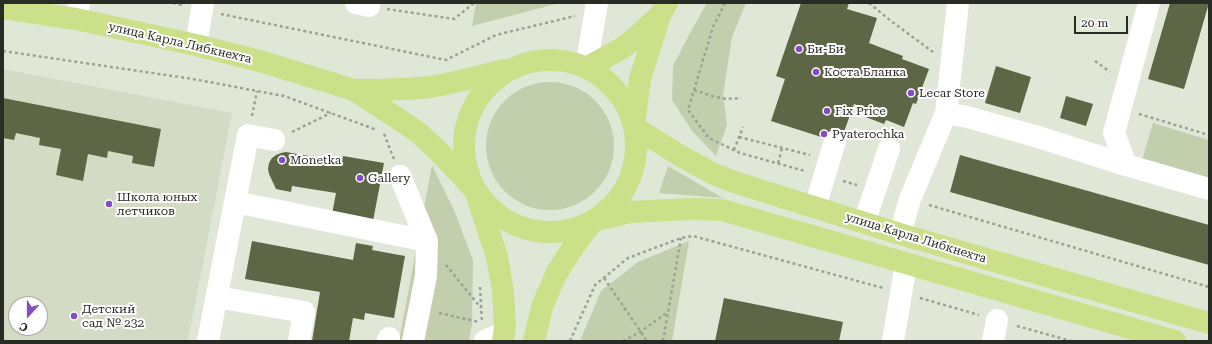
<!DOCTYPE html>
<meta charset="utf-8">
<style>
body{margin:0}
#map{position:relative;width:1212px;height:344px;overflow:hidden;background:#e1e7d7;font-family:"Roboto Serif",serif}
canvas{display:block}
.frame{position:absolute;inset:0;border:4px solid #292b25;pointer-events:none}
.north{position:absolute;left:8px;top:296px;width:40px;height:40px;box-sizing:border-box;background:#fff;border:1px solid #a9aaa8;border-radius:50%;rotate:201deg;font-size:11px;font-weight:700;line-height:16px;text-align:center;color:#292b25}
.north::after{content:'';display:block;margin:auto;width:14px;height:18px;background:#844bc2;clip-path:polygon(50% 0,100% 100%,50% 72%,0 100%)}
.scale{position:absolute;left:1074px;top:16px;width:54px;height:18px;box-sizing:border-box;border:2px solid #292b25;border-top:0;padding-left:5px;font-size:12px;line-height:14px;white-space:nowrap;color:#292b25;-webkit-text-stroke:3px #fff;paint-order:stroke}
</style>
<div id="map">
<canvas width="1212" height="344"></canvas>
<div class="frame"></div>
<div class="north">С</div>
<div class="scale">20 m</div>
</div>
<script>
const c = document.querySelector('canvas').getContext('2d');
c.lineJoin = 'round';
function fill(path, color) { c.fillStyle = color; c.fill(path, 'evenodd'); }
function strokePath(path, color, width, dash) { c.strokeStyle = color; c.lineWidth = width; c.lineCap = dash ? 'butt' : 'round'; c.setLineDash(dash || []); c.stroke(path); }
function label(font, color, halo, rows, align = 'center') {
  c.font = font + ' "Roboto Serif",serif'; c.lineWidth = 4; c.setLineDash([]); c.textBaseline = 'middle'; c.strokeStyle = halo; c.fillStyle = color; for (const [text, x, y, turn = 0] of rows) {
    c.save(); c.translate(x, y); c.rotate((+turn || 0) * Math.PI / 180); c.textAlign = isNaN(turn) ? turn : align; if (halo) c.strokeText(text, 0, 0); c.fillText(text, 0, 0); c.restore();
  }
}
const built = new Path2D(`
 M3,69l229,44 -44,228h-185zM16,304h24v24h-24z`);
const green = new Path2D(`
 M476,3h84l-88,23z
 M707,3h39l-14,34 -9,58 4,30 -11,31 -24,-25 -20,-31 1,-34 18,-35z
 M486 146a64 64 0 1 1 128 0a64 64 0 1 1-128 0Z
 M1153,123l56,17v43l-69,-16z
 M432,165l22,45 19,50 -1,64 -3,17h-70z
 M668,166l55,32 -64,-5z
 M689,241l-17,100h-92l21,-50 37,-29z`);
const building = new Path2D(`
 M801,3h48l-2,6 30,9 -8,25 34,13 -1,3 27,10 -13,35 -3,-1 -9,24 -18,-7 -2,4 -21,-8 2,-8 -11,-4 -14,39 -69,-22 14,-42 -9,-3z
 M1170,3h39l-25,86 -36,-10z
 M996,66l35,11 -11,36 -35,-10z
 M1066,96l27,8 -7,22 -26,-8z
 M3,98l158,31 -7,38 -22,-4 1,-7 -25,-5 -1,7 -19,-4 -5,27 -27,-6 5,-26 -22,-4 1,-7 -24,-5 -2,7 -11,-2z
 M286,152l56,10 1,-6 41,7 -11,58 -41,-7 4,-21 -44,-7 -1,6 -15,-3 -7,-15 -1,-5 1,-6 3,-5 4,-3 5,-2z
 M960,155l249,70v40l-259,-73z
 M252,241l101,19 3,-17 17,3 -1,4 33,6 -11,62 -29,-5 -1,7 -11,-2 -4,23h-37l8,-49 -75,-13z
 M724,298l119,24 -4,19h-124z`);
const path = new Path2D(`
 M173,3l10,2
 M725,3l-12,24 -25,83 21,28 31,15 65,18
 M869,3l22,18 42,31
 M387,9l67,10 20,-16
 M221,14l225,46 50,-25 79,-19
 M3,51l190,28 91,17 93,34
 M1095,61l15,11
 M694,90l18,6 14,3 15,-1
 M1139,114l70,21
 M252,116l5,-25
 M292,132l39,-19
 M384,134l10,25
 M739,137l71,18
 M734,150l9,-23
 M778,163l4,-15
 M843,181l14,4
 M929,205l280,82
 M446,265l35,43
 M604,278l43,63
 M480,287l2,35
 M920,298l59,17
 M439,313l40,9
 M1017,326l54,15
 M570,341l25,-56 33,-27 53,-20 12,-2 190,52
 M623,341l17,-9 28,-20
 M663,341l18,-103`);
const minor = new Path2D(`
 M356,3l13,3
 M76,19l3,-16
 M196,45l7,-42
 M586,68l11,-65
 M946,113l21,4 68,19 91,29 83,24
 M1126,165l-12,-32 35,-130
 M400,176l27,65 -1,35 -13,65
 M235,202l192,39
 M815,207l20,-66
 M864,223l25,-74
 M900,234l10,-35 36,-86 12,-110
 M217,297l87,15 -5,29
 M208,341l40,-206 26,5
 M388,341l1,-3
 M485,341l19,-8
 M893,341l13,-77
 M993,341l4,-21`);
const major = new Path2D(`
 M3,8l73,11 120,26 67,17 91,28 43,28 22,15 21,20 35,37 22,67 6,35 2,35 -2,14
 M464 146a86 86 0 1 1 172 0a86 86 0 1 1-172 0Z
 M586,68l33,-18 14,-10 26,-24
 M354,90c25,0 51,0 75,-3 26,-4 51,-11 76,-17
 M634,125l6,-46 20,-64 7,-12
 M634,127l50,31 30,16 20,8 166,52 309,89
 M593,221l37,-9 61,-3 31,1 453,131
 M534,341l8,-34 14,-33 16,-25 21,-28`);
const markers = [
 [799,49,4,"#844bc2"],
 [816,72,4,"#844bc2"],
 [911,93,4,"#844bc2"],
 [827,111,4,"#844bc2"],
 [824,134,4,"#844bc2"],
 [282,160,4,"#844bc2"],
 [360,178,4,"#844bc2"],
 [109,204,4,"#844bc2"],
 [74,316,4,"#844bc2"]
];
const streetNames = [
 ["улица Карла Либкнехта",180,43,13],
 ["улица Карла Либкнехта",916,238,17]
];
const poiNames = [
 ["Би-Би",807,49],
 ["Коста Бланка",824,72],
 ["Lecar Store",919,93],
 ["Fix Price",835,111],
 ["Pyaterochka",832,134],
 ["Monetka",290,160],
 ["Gallery",368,178],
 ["Школа юных",117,197],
 ["летчиков",117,211],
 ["Детский",82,309],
 ["сад № 232",82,323]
];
fill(built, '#d4dbc5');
fill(green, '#c3cead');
fill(building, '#5d6745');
strokePath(path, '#9ca195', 2.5, [3, 3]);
strokePath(minor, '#fff', 22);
strokePath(major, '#cbe088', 22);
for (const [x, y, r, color] of markers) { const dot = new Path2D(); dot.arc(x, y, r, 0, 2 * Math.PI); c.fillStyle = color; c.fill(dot); strokePath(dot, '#fff', 1.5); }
label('12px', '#292b25', '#fff', streetNames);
label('12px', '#292b25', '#fff', poiNames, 'left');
</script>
